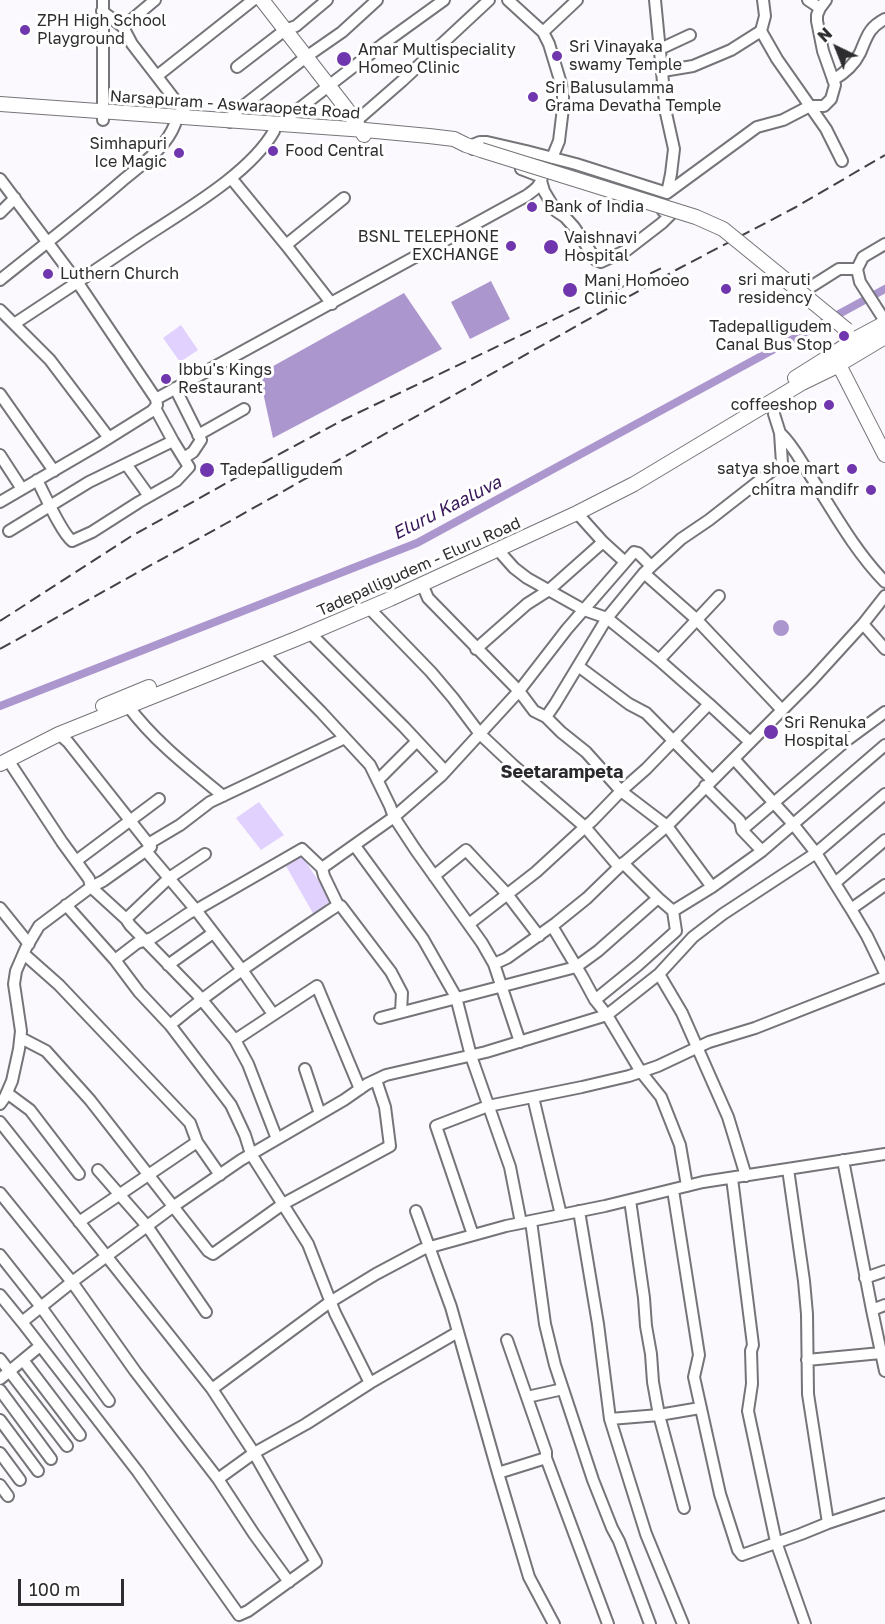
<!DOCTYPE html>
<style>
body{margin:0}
#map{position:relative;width:885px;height:1624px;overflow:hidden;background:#fbf9fe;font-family:"Golos Text",sans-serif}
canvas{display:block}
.north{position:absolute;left:807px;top:18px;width:60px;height:60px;-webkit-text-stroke:4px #fff;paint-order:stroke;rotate:317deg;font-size:16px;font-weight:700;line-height:24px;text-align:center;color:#2d2c2e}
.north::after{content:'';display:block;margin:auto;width:21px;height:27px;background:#2d2c2e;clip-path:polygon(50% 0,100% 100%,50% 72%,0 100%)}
.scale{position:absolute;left:18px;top:1579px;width:106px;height:27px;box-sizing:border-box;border:3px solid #2d2c2e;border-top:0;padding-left:8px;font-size:18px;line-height:21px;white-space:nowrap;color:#2d2c2e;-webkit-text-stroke:4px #fff;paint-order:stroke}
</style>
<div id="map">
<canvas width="885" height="1624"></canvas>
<div class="north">N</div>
<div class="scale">100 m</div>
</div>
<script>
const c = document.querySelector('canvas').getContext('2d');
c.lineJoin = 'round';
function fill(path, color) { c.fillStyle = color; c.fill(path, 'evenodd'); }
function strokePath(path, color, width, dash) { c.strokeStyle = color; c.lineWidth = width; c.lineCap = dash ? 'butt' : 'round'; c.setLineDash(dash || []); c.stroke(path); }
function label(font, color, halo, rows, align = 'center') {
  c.font = font + ' "Golos Text",sans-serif'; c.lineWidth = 6; c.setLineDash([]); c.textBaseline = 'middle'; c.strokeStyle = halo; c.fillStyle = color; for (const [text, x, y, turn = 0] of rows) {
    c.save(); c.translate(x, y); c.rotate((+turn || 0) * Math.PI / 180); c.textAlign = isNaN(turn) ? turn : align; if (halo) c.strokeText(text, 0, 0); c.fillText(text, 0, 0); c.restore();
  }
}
const green = new Path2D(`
 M181,325l17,25 -18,12 -17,-24z
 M259,802l25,33 -23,15 -25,-32z
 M302,856l31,47 -19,12 -28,-49z`);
const water = new Path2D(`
 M491,281l19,38 -40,20 -19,-37z
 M404,293l38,56 -169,89 -14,-64z
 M773 628a8 8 0 1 1 16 0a8 8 0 1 1-16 0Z`);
const canal = new Path2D(`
 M0,706l417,-163 468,-254`);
const minor = new Path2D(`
 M103,0v120
 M508,0l35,32 6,12 14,46v18l-4,33 -7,17
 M655,0l11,113 8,36 -3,25 -4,19
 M763,0l2,16 -4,15 16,28 49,70 16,32
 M808,0l12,8
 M102,11l21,16 9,17 57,74
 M123,27l32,-27
 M543,32l34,-32
 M660,49l30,-14
 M237,67l48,-37 11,-4 31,-26
 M663,71l30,-5 38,-16 30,-19
 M157,76l96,-76
 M833,80c12,-7 21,-15 27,-27 7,-16 8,-25 25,-34
 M230,122l3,-8 73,-57 36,-25 35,-32
 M355,122l47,-41 87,-81
 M282,124l5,-6 96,-74 61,-44
 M473,149l-3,-3 10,-4h7l39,9 50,13 91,29
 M231,178l55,67 46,59
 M0,179l78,104 78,116 1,6 -5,6 -56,35 -96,56
 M541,181l3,10 12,20 9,6 9,10 22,33 5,2 26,-12 35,-27 10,-10 -9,-2
 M667,193l90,-66 26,-7 27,-14h14l7,-7 4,-14 -12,-34 -6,-30v-6l3,-7 6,-8
 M0,213l15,-15
 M885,244l-22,13 -6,12 3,13 25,39
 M286,245l58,-47
 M0,280c41,-33 83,-65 122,-99 19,-16 44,-33 53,-57
 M801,293l38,-24h18
 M0,310l50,50 59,78
 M14,324c43,-28 85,-56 126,-84 42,-28 110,-66 134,-109
 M175,388l26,52 -8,12 -9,6
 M0,394l54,77
 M156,399l370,-203c7,-5 15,-10 16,-19l-21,-8
 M155,408l18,33
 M780,433c13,12 20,27 30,42 23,36 44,75 75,107
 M198,435l46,-26
 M0,455l22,34
 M126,464l23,32
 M577,513l26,29 22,20
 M9,531l80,-49 84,-41 16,26 -13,14 -37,21 -47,30 -20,9c-11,-9 -27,-46 -35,-61
 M498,550l16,18 13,10 57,32 23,8 52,42 50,44
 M644,573l52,46 86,91
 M422,584l6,14 91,93 15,20 12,6 15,15 25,20 35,39 46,35 45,61
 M369,608l62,64 22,26 27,36 33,31 72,62 34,40
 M863,624l22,25
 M310,633l94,94 41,44
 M476,649l51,-45 22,-14 54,-48
 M262,652l59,60 49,53 20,41 4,11 21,32 67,94 12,21 26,78
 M659,660l60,-64
 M578,666l51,38 17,9 66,67
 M128,706c26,35 61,62 95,90
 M546,717l9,-13 52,-86 37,-45 37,-34 28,-19 73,-57 -2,-30 -6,-19 2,-15
 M734,759l59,65 23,29 35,56 34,-24
 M8,760l54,82 27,37 2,8 35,32 4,6 67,69 38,46 13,24 29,75
 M378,780l39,-39
 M705,786l35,35 2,9 20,21
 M742,830l105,-90 38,-28
 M148,844l32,-19 30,-23 135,-64
 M355,846l68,93 33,58 15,59 39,111 11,56
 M146,851l50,59 46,60 31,44
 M76,861l83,-62
 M322,868l72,-51 47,-41 78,-85 48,-62 67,-77 4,1 13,13
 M434,876l32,-26 41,44 32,42
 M835,883l50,-43
 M66,905l49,55 24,32 31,33 61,80 14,30 6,19 57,90 27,69 35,70 -64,41 -52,29 -36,26
 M0,908l29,36
 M851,909l16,27 18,37
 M673,911l39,-24 50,-36 123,-106
 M126,919l43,-41 36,-24
 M469,924l67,-52 49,-45 7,-6 29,-30 25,-22 63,-65 41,38
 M552,926l30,50 13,24 12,15 34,57 20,25 19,48 7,41
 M24,954l35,31 113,119 18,19 7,19 -118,80
 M115,960l22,-17 15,-5 37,-25 7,-3 106,-61 20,19 2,8 14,29 3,1 50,66 11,21 -1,19
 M494,964l13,-6 49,-35 31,-25 32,-31 48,-41 145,-146 51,-56 22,-28
 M168,965l45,-32
 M659,974l23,39 46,104 18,59
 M595,1000l43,-35 38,-34 -3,-20 -15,-13 -35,-35
 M380,1018l196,-51 22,-16 60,-53
 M170,1025c53,-44 111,-82 168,-120
 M21,1038l25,13 44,49 118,151 5,3 70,-50 107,-58 -5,-39 -9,-27
 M235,1040l82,-54 43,103
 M305,1069l15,45
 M7,1093l23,17 49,64
 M533,1097l28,118
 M0,1104l5,-7 7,-16 7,-32 2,-18 -7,-47 2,-13 10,-23 13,-22 52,-39 12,-6 48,-34 -83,-105 -9,-8
 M0,1122l212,267
 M197,1142l23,33
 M843,1160l29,150
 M788,1169l16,112 3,33 1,80 20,129
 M98,1170l49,56 59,86
 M732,1178l21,167 -2,6 1,33 -4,27 28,131 29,82
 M673,1190l26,165 -5,22 26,117 18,56 4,5 59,-21 27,-11 57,-19
 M0,1193l72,89 63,89 83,108 36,55 35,48
 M630,1200l14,98 2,28 5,28 2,28 6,33 25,93
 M416,1211l35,96 47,166 31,104 25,47
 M579,1211l19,113 12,95 36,115 37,90
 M531,1221l14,103 10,41 38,115 19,48 7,13 31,83
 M473,1235l-37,-109 52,-20 94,-19 47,-11 29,-10 51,-24 46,-14 130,-51
 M0,1255l41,52 68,94
 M865,1278l20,-7
 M0,1295l22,27 50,-40 102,-76 67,-46 103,-60 23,-16 19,-9 100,-23 121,-37 52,-41 34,-37 30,-23 93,-61 69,-59
 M885,1305l-13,5 13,61
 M22,1322l116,150 101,143 9,-4 68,-49 -62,-109 -42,-64 118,-87 46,-28 47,-25 83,-23 99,-20 98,-24 182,-28
 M507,1340l39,112v6l62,166
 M0,1359l67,87
 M23,1360l57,75
 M807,1360l74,-7
 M0,1379l40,-33
 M370,1383l88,-51
 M0,1390l51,69
 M527,1397l36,-8
 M610,1419l49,-4 41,-7
 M0,1420l38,51
 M0,1453l20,27
 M498,1473l48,-15
 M0,1485l8,11`);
const major = new Path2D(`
 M262,0l84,108 18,27
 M0,104l365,26 64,6 25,3 12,6 15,5
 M885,323l-28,15 -27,18 5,11 50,-30
 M839,365l46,90
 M795,378l35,-22
 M103,706l46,-19
 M0,764l59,-30 237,-95 94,-40 187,-86 57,-29 168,-101 33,-16`);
const rail = new Path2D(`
 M0,621l130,-84 127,-71 88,-47 319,-152
 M0,649l225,-125 451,-254 120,-63 89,-52`);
const majorBridge = new Path2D(`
 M481,150l215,67 27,12 124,101`);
const markers = [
 [25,30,6,"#6f36ad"],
 [557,56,6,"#6f36ad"],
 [344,59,8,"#6f36ad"],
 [533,97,6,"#6f36ad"],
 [273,151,6,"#6f36ad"],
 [179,153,6,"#6f36ad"],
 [532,207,6,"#6f36ad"],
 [511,246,6,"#6f36ad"],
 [551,247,8,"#6f36ad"],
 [48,274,6,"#6f36ad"],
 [726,289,6,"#6f36ad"],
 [570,290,8,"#6f36ad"],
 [844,336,6,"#6f36ad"],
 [166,379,6,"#6f36ad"],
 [829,405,6,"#6f36ad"],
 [852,469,6,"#6f36ad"],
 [207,470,8,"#6f36ad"],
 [871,490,6,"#6f36ad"],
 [771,732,8,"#6f36ad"]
];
const poiNames = [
 ["ZPH High School",37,21],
 ["Playground",37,39],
 ["Sri Vinayaka",569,47],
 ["swamy Temple",569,65],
 ["Amar Multispeciality",358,50],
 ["Homeo Clinic",358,68],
 ["Sri Balusulamma",545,88],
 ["Grama Devatha Temple",545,106],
 ["Simhapuri",167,144,"right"],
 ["Ice Magic",167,162,"right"],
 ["Food Central",285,151],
 ["Bank of India",544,207],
 ["BSNL TELEPHONE",499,237,"right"],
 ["EXCHANGE",499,255,"right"],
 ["Vaishnavi",564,238],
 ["Hospital",564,256],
 ["Luthern Church",60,274],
 ["sri maruti",738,280],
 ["residency",738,298],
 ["Mani Homoeo",584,281],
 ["Clinic",584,299],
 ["Tadepalligudem",832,327,"right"],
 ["Canal Bus Stop",832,345,"right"],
 ["Ibbu's Kings",178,370],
 ["Restaurant",178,388],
 ["coffeeshop",817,405,"right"],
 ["satya shoe mart",840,469,"right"],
 ["Tadepalligudem",220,470],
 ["chitra mandifr",859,490,"right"],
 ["Sri Renuka",784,723],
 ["Hospital",784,741]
];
const streetNames = [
 ["Narsapuram - Aswaraopeta Road",235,105,4],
 ["Tadepalligudem - Eluru Road",419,567,-24]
];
const waterNames = [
 ["Eluru Kaaluva",447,508,-27]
];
const neighbourhoodNames = [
 ["Seetarampeta",562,772]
];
fill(green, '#e1d1fe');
fill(water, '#ac96ce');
strokePath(canal, '#ac96ce', 8);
strokePath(minor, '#757478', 14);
strokePath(major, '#757478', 16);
strokePath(minor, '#fff', 10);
strokePath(major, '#fff', 14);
strokePath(rail, '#424143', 2, [12, 6]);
strokePath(majorBridge, '#757478', 16, []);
strokePath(majorBridge, '#fff', 14);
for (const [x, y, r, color] of markers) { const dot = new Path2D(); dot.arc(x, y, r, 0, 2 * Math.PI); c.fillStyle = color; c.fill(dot); strokePath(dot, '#fff', 2); }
label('16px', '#2d2c2e', '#fff', poiNames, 'left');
label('16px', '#2d2c2e', '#fff', streetNames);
label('italic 18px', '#371659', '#fff', waterNames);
label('bold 18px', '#2a292d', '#fff', neighbourhoodNames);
</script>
